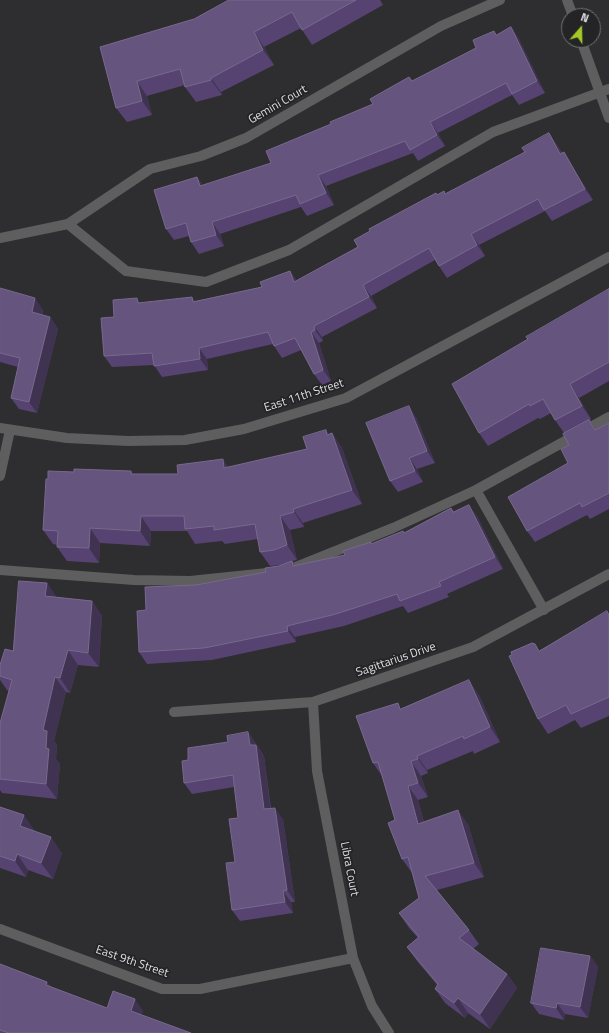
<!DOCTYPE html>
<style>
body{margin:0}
#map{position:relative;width:609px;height:1033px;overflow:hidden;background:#2e2d30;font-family:"Titillium Web",sans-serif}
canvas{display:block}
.north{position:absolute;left:561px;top:8px;width:40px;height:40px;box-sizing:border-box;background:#242326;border:1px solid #6f6e70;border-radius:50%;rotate:20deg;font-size:11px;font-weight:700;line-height:16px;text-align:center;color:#dfdfe0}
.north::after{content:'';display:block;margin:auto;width:14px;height:18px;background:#a4c825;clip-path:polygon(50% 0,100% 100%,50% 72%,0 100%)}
</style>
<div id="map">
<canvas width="609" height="1033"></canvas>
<div class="north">N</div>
</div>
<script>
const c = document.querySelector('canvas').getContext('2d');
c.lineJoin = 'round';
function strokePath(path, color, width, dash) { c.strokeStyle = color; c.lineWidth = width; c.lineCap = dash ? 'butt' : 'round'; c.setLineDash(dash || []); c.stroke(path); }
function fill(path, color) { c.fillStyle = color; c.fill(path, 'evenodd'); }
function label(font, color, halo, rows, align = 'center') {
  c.font = font + ' "Titillium Web",sans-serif'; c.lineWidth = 3.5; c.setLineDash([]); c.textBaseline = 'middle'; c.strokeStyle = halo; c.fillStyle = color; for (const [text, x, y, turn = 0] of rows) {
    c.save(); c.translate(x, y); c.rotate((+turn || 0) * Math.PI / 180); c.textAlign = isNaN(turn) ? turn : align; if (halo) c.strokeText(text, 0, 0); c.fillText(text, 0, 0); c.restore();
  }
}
const minor = new Path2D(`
 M567,0l6,16
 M581,40l28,78
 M68,224l58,47 80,11 83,-32 204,-118 116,-43
 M0,238l68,-14 82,-55 51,-13 45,-18 195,-112 59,-26
 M0,428l67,10 61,3 57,-1 59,-11 102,-31 263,-141
 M0,476l10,-46
 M476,490l68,120
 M291,569l102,-41 83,-38 133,-73
 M0,570l134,10 56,1 77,-8
 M313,702l4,69 36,187 19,48 17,27
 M174,712l139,-10 160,-55 136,-73
 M0,929l162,60h38l153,-31`);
const wall = new Path2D(`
 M229,0h151l3,5 -71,40 -11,-17 -37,19 10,18 -53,27 1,3 -26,7 -11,-15v-2l-38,11 5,19 -25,7 -11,-14 -16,-61 94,-28z
 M511,27l8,12 26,54 -26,12 -7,-10 -74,38 7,13 -27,15 -5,-8 -87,33 8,19 -27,11 -6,-9 -81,27 4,12 -25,8 -8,-12 -2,-6 -15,4 -8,-11 31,-52 6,9 68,-23 60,-39 42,-20 36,-27 3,4 64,-33 21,-13z
 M549,133l8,12 5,8 2,-1 7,12 22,36 -41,21 -7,-10 -66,34 6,11 -38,22 -12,-18 -64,36 6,12 -55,29 1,4 -4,2 12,38 -9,4 -8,-11 -13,-24 -19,8 -8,-12 -1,-2 -66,15 1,11 -46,7 -8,-12 -42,2 -8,-11 10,-39 78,-20 3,4 67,-14 28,-16 7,10 61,-34 78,-54 1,2 9,-1 79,-42z
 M0,288l43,22 -1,5 8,2 8,12 -21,84 -18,-4 -8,-11 7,-31 -18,-5z
 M609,289v92l-30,17 12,21 -1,1 6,10 13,-7v86l-19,10 -3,-4 -52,27 -8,-11 41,-68 1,-18 -5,-12 -9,-13 -4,-7 -11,6 -2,-1 -50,28 -9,-13 48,-94z
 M416,417l19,46 -18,6 6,13 -25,10 -8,-11z
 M326,430l3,5 3,-2 10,15 20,56 -59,19 1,4 -14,3 7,30 -5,1 3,5 50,-11 26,-13 1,2 31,-13 2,2 46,-25 3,4 23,4 26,53 -56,25 2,3 -41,16 -5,-7 -59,20 -49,11 1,5 -84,18 -65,4 -8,-12 7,-42 50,-25 70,-13 16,-7 -12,1 -10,-14 -2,-13 -33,5 -3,-3 -27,3 -8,-13h-36l-1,15 -50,-3 -1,20 -32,-2 -10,-14v-2l-4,-1 -10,-14 5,-51 26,-7 57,-1 2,3h45l51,-7 78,-18z
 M47,583l9,14 36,4 10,15 -3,51 -21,-2 -8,28 -4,-1 -12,49 3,4 -1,14 4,5 -3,35 -55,-6 -2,-3v-67l9,-32 -2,-1 -7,-10v-15l13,-14z
 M609,614v102l-28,12 -6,-8 -27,14 -10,-15 2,-69z
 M479,695l21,47 -26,12 -1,-3 -46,19 1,3 -7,3 7,21 -10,3 6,22 44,2 16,53 -47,13 32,40 10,14 -6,5 34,25 10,14 -27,41 -22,-16 -3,5 -20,-15 -10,-14 3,-3 -21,-25 -10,-14 11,-9 -9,-10 -10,-15 20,-15 -7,-25 -10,-14 -7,-39 -13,-44 -9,-13 29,-54z
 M248,732l16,24 7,52 12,11 12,83h-4l2,11 -53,8 -8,-11 6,-92 -4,-31 -42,7 -8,-11 4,-23z
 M0,807l35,24 27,22 -9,26 -25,-9 -2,7 -26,-9z
 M590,956l8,11 -10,51 -23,-4 -1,6 -25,-6 -8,-11z
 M0,964l47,18 4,5 56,21 36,3 -2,4 50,18h-191z`);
const shadedWall = new Path2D(`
 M511,27l8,12 26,54 -8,-12z
 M254,32l10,15 10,18 -11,-15z
 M211,78l10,14 1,3 -11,-15z
 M137,81l10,15 5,19 -10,-14z
 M430,122l8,11 7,13 -8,-11z
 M549,133l8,12 11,20 -8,-11z
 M564,152l7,12 22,36 -8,-11z
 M318,175l8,11 8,19 -8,-12z
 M197,177l8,12 -5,-3z
 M212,222l8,12 4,12 -8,-11z
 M471,234l8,11 6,11 -8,-11z
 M290,271l8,11h-4z
 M363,285l8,11 6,12 -8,-11z
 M192,297l8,11 -7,-6z
 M35,298l8,12 -3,14 -8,-12z
 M137,298l8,11 -7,-6z
 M50,317l8,12 -21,84 -8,-11z
 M314,326l8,11 1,4 -8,-11z
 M311,332l8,11 12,38 -8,-11z
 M199,348l8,11 1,11 -8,-11z
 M570,384l9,14 12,21 -9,-13z
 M409,406l7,11 19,46 -8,-12z
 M326,430l9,14 -3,-11 10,15 20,56 -10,-14 -25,-55z
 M409,458l8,11 6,13 -8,-11z
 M223,459l10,14 -9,-5z
 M469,505l8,11 26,53 -8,-12z
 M293,509l10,14 1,4 -10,-15z
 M141,516l10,15 -1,15 -10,-15z
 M280,516l10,14 7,30 -10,-15z
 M90,528l10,15 -1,20 -10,-15z
 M47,583l10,15 -12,-2z
 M92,601l10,15 -3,51 -11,-14z
 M287,626l8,11 1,5 -8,-11z
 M68,650l10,15 -8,28 -10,-15z
 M55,677l11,15 -12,49 3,4 -1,14 4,5 -3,35 -11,-15v-36l-3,-18z
 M469,680l10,15 21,47 -10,-15z
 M248,732l8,12 2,13 -8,-12z
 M256,745l8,11 8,64 -8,-11z
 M417,756l10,14 1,3 -10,-14z
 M411,761l10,15 7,21 -10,-14z
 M408,786l10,14 10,38 -10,-14z
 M275,808l8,11 12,83 -8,-12z
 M458,810l10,14 16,53 -10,-14z
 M24,815l11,16 -15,-5z
 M51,837l11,16 -9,26 -12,-16z
 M17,854l11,16 -2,7 -11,-16z
 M283,891l8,11 2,11 -8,-11z
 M590,956l8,11 -10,51 -8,-11z
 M507,974l10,14 -27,41 -10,-15z
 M47,982l8,11 -9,-8z
 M458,998l10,15 -3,5 -11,-15z
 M135,999l8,12 -4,12 -8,-12z
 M557,1003l8,11 -1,6 -8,-12z`);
const building = new Path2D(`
 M229,0h127l-54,30 -10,-18 -38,20 9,18 -52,28v2l-26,7 -5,-18 -43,12 5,20 -26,7 -16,-61 94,-28z
 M511,27l26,54 -25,13 -6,-11 -76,39 7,13 -27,15 -5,-9 -87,34 8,18 -26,11 -4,-9 -84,27 4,13 -25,7 -5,-19 -20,6 -12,-39 43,-13 3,9 71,-23 -5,-12 65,-27 -1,-2 43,-18 -3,-5 39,-22 3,4 64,-33 -3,-8 21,-9 2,4z
 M549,133l11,21 4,-2 21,37 -41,21 -6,-11 -67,35 6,11 -38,21 -10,-18 -66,37 6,12 -55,29 1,4 -4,2 12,38 -9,4 -19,-36 -21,8 -6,-14 -69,16 1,11 -46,7 -2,-13 -48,3 -3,-38 13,-1 -1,-17 24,-2 1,5 54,-6 1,5 69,-15 -2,-5 30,-11 4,11 64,-35 -4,-7 16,-9 -1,-2 67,-36 1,2 7,-4 1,3 80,-42 -3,-4z
 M0,288l35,10 -3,14 18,5 -21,85 -18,-4 9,-40 -20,-5z
 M609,289v73l-39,22 12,22 -27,14 -12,-21 -13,7 -1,-2 -50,29 -27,-49 76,-45 -2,-2z
 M409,406l18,45 -18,7 6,13 -25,10 -24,-58z
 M589,420l6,10 14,-7v70l-27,14 -2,-4 -53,28 -19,-34 60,-34 -7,-14 8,-4 -6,-11z
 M326,430l1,5 5,-2 20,57 -59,19 1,3 -14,4 7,29 -13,5 -14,2 -5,-28 -41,6v-4l-29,3 -1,-13h-43l-1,15 -50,-3 -1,20 -32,-1 1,-16 -15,-1 3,-51h2v-8l26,1v-3l57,2v3h47l-1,-9 46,-6 1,9 83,-19 -4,-12z
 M469,505l26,52 -56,25 2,4 -41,15 -3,-7 -61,20 -49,12 1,5 -84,17 -65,4 -2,-41 9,-1 -1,-23 51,-2 70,-13 -1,-4 14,-2 13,-5 1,5 52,-11 -2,-4 28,-9v2l32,-13 1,2 47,-25 2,4z
 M19,581l28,2 -2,13 47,5 -4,52 -20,-3 -8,28 -5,-1 -12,53 4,1 -1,17 3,1 -3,35 -46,-5v-56l12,-43 -12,-4v-11l5,-16 8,2z
 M607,611l2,4v82l-38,17 -5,-9 -28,14 -29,-63 3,-1 -1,-3 21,-9 3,1 4,7z
 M469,680l21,47 -26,12 -1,-3 -46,20 1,3 -7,2 7,22 -10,3 10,38 40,-14 16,53 -49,13 44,54 -10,8 48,36 -27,40 -22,-16 -4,5 -19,-14 3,-5 -31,-37 12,-10 -20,-24 20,-15 -11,-41 -6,2 -14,-36 7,-3 -17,-58 -5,1 -17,-47 42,-13 2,6z
 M248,732l2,13h6l8,64 11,-1 12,82 -4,1 2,11 -53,8 -6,-47 9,-1 -6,-43 9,-1 -5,-43 -49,8 -2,-22 6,-1v-12l40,-6 -1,-6z
 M0,807l24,8 -4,11 31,11 -10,26 -24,-9 -2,7 -15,-5z
 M541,948l49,8 -10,51 -23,-4 -1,5 -25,-5z
 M0,964l47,18 -1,3 61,23 6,-17 22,8 -4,12 60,22h-182l-9,-3z`);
const streetNames = [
 ["Gemini Court",278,105,-30],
 ["East 11th Street",304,396,-18],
 ["Sagittarius Drive",396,660,-19],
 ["Libra Court",349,869,79],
 ["East 9th Street",132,962,19]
];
strokePath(minor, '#5e5e5f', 10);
fill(wall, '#564371');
fill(shadedWall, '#403352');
fill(building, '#65547d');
strokePath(building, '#78698d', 1);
label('12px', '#dfdfe0', '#242326', streetNames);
</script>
